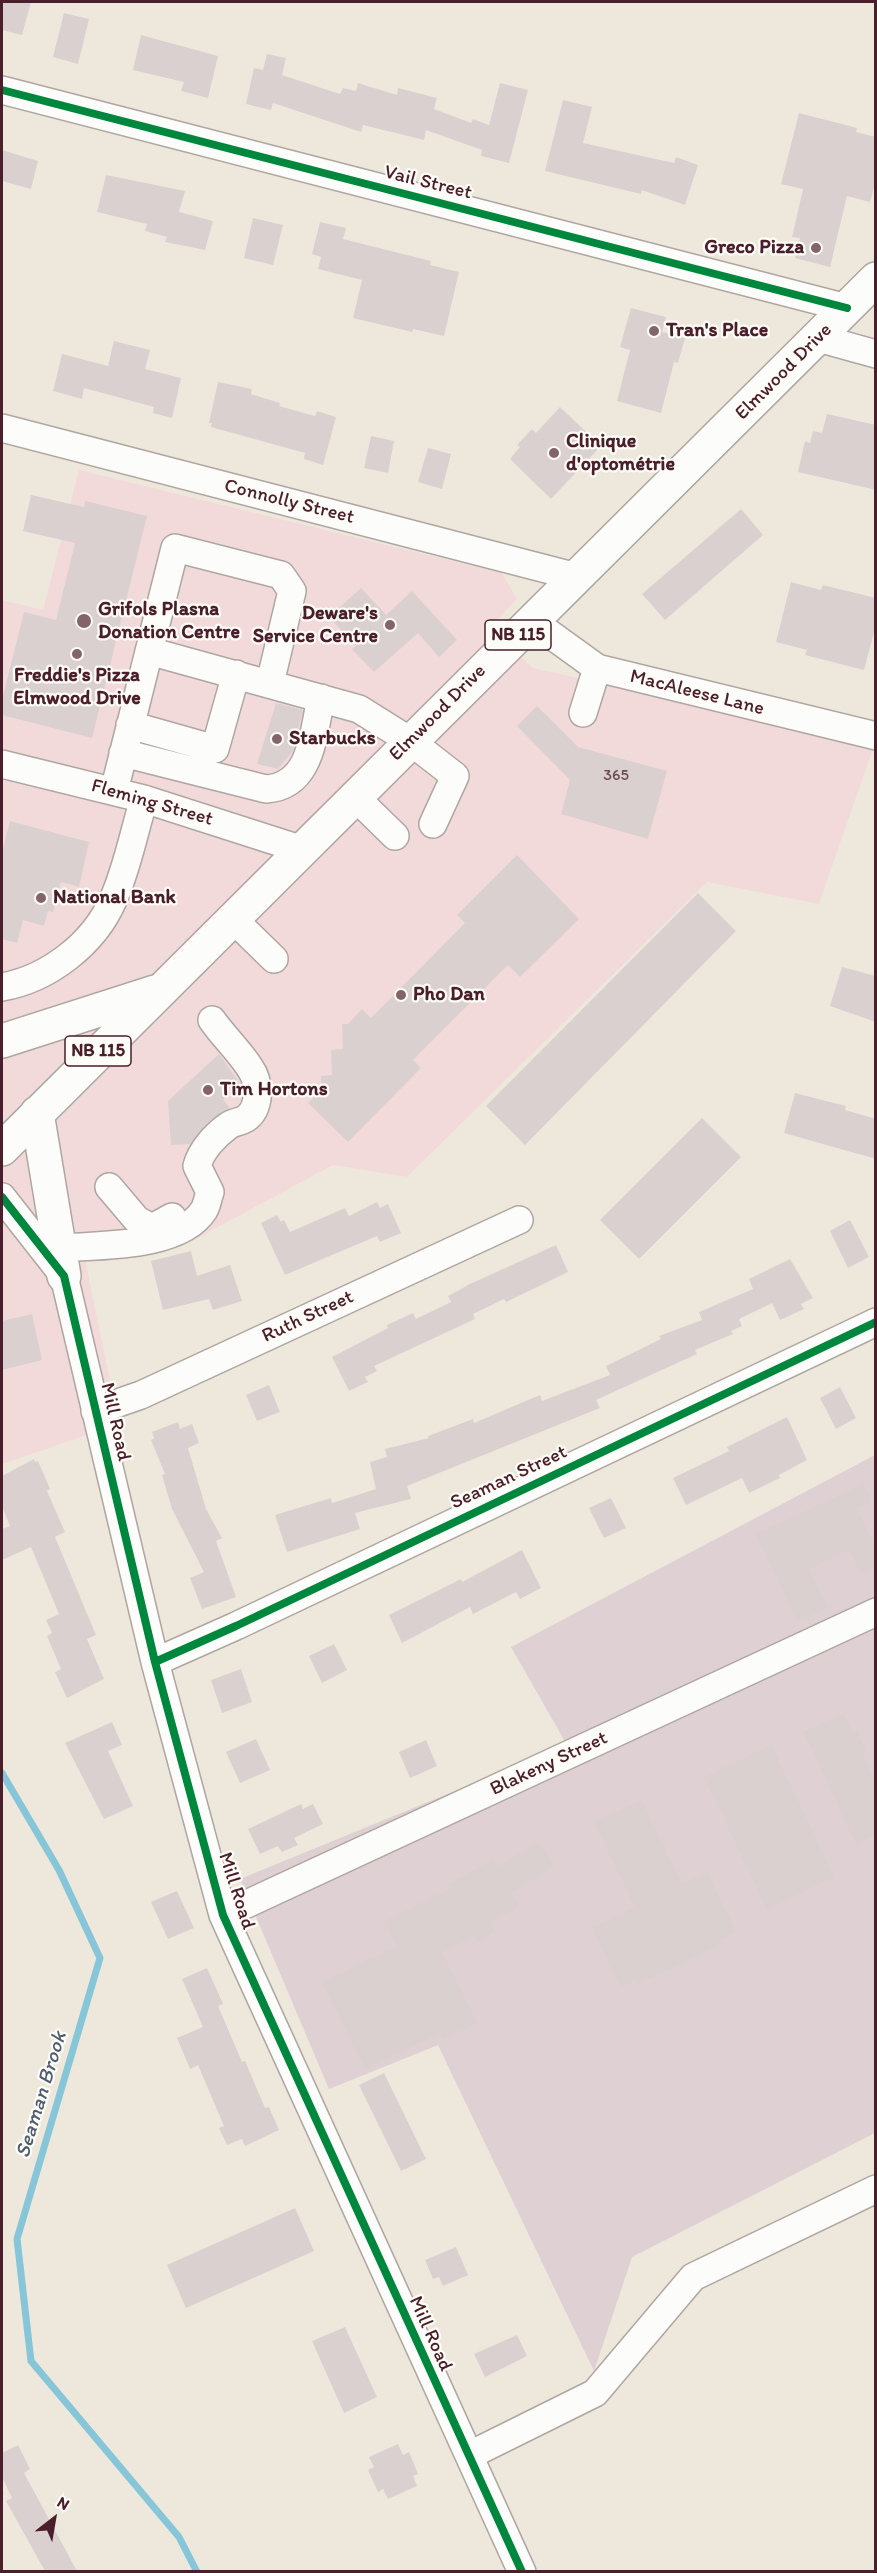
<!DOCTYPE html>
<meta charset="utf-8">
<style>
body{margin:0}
#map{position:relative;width:877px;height:2573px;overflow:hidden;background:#eee8dc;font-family:Itim,sans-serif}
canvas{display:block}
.frame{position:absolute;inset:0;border:3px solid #4a1f2b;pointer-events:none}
.north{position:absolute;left:24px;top:2489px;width:60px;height:60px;-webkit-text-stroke:4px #fdfcf7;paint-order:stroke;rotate:31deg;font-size:16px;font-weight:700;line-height:24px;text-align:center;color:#4a1f2b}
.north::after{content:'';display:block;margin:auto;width:21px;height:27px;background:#4a1f2b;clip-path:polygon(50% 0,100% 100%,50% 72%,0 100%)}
</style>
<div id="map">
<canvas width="877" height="2573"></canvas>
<div class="frame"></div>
<div class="north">N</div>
</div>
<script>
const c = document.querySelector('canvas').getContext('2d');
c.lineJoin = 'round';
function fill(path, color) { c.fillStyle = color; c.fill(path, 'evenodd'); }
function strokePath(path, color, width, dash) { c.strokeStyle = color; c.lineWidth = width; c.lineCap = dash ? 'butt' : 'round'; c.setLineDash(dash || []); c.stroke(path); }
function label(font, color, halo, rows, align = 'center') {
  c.font = font + ' Itim,sans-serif'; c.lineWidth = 4.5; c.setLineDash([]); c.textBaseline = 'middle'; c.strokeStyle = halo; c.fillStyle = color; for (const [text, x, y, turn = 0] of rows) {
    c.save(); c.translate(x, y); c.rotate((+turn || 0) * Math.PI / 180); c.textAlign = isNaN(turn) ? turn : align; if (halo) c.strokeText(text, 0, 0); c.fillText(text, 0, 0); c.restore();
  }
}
const built = new Path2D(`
 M79,470l423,103 15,26 -27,29 43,40 342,75 -56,161 -112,-22 -300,295 -74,-12 -141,76 -107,18 34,165 -117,40v-864l41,10z`);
const industrial = new Path2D(`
 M875,1455v678l-243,124 -38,114 -156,-326 -109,44 -89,-210 327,-134 -56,-98z`);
const stream = new Path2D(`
 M2,1773l57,97 41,88 -83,281 14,122 148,176 18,35`);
const building = new Path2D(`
 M2,2h29l-9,33 -20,-5z
 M64,13l25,6 -11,45 -25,-7z
 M141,35l77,21 -10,42 -27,-7 3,-9 -51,-12z
 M267,54l19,4 -4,17 58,19 3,-6 13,3 2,-8 39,12 1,-7 39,10 -3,11 37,14 2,-4 16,6 11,-42 28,7 -19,73 -28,-7 1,-6 -56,-20 -2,10 -61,-15 -2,7 -88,-29 -2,7 -25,-6 8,-36 9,2z
 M563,100l29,7 -9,36 91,20 2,-6 22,8 -13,40 -43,-15 -1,4 -96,-23z
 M799,113l58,15 -1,4 20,5v43l-6,22 -23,-6 -17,71 -35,-9 5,-20 -8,-1 11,-48 -22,-5z
 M2,150l36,11 -7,28 -29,-8z
 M106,175l79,16 -6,21 34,9 -8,29 -40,-8 2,-5 -22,-6 2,-7 -50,-12z
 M253,218l30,7 -10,40 -29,-7z
 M320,222l26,6 -3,11 88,22 -1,4 29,7 -15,64 -31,-7 -1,3 -59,-14 9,-38 -44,-11 3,-12 -9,-3z
 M631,308l35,9 -4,15 23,6 -7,25 -4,-1 -13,51 -44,-12 13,-51 -10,-3z
 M114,341l36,9 -5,19 36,9 -9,40 -19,-5 1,-6 -70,-19 -2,11 -29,-8 9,-37 46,12z
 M218,382l34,7 -1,5 29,9 -1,3 36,10 2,-5 19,6 -13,48 -19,-6 1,-6 -94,-26 1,-4h-3z
 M560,407l41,39 -50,53 -41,-40 10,-12 -3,-2 15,-16 4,4z
 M827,414l49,11v65l-78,-18 7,-31 5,2 3,-12 9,2z
 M371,436l23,5 -6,32 -24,-5z
 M428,448l23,6 -9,35 -24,-7z
 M31,495l53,12 1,-6 62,15 -55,222 -90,-23v-15l22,-88 32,8 19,-77 -52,-12z
 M741,509l22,26 -98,85 -23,-26z
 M791,582l30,8 2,-5 53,13v27l-12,45 -59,-15 2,-5 -31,-8z
 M361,588l25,27 26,-24 45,49 -18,17 -21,-24 -44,39 -22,-23 4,-3 -27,-29z
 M276,703l27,7 -10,41 -15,18 -21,-5z
 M537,706l41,41 89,24 -19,68 -87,-25 9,-34 -53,-54z
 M10,821l79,21 -10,45 -18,-5 -8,30 -5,-1 -4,15 -21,-6 -6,23 -15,-4v-86z
 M517,855l62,64 -59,58 -12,-12 -95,95 8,8 -73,74 -40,-39 13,-13v-14l11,-1 -1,-25 12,-1 -1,-25h6l14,-15 9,9 94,-95 -8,-8z
 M698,893l38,38 -211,214 -39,-39z
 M842,967l34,9v46l-46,-16z
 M219,1054l21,30 -17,16 7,8 -23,15 -17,21 -19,1 -3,-44z
 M795,1093l51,13 -1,4 31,9v40l-92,-26z
 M702,1118l39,39 -102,102 -39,-39z
 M377,1202l3,6 8,-4 13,29 -21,9 -3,-6 -92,39 -24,-52 16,-8 4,7 3,-2 6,12 55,-24 4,8z
 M850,1220l19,37 -21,11 -18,-37z
 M556,1245l12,27 -62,30 -2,-3 -31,15 2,5 -101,47 3,5 -12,6 3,5 -19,9 -17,-34 56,-29 -1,-3 26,-12 3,6 35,-17 -3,-6 22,-12z
 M191,1251l6,25 33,-11 12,36 -29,9 -4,-11 -46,11 -12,-49z
 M790,1259l23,39 -12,6 3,5 -24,11 -8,-17 -33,16 3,7 -11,5 2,3 -38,16 2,4 -101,46 4,8 -193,78 4,13 -56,14 5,16 -73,23 -12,-37 56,-17 1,5 44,-14 -6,-27 17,-5 -2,-8 44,-11 -1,-2 45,-17 1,4 66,-28 2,6 68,-26 -4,-9 55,-27 -2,-3 43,-16 -3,-8 54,-23 -4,-10z
 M32,1314l10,46 -40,10v-49z
 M269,1385l11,27 -23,9 -11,-26z
 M840,1387l16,31 -20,11 -16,-31z
 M787,1417l20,43 -28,15 1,3 -31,15 -7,-15 -56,27 -13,-27 56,-27 -2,-4z
 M178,1422l2,7 12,-5 7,19 -11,5 18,61 16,29 -6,3 20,56 -34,12 -12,-31 14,-6 -32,-63 -10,-34 3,-1 -14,-34 3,-2 -2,-6z
 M34,1459l1,3 3,-1 12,28 -3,2 18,41 -10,5 41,98 -9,4 17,40 -37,19 -12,-26 6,-3 -14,-33 5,-3 -6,-13 13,-6 -28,-67 -29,13v-31l8,-3 -8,-20v-30z
 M864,1484l7,18 -14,6 19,41v18l-15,7 -12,-24 -40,19 19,39 -30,14 -42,-88z
 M611,1498l15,30 -22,10 -15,-30z
 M522,1550l19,38 -21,11 -4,-7 -43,22 -3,-7 -68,36 -13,-28 72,-36 1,3z
 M334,1644l13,26 -25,13 -13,-27z
 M241,1669l11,33 -30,11 -11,-33z
 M844,1714l9,19 4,-1 9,19 -4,2 14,29v53l-20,9 -52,-112z
 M112,1722l10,23 -14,6 25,55 -29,13 -39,-76z
 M256,1739l14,31 -30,13 -14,-31z
 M426,1740l11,26 -27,12 -11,-26z
 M771,1745l63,132 -67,32 -63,-132z
 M641,1800l41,84 25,-12 29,60 -16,8 2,3 -37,19 -47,22 -2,-4 -15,7 -29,-59 43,-21 -41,-85z
 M301,1804l2,5 10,-5 10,20 -29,14 4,7 -16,7 -4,-6 -18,8 -12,-25z
 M538,1842l16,24 -43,27 8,14 -28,15 5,10 -19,10 -3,-6 -32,16 35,71 -34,16 -3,-6 -75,36 -43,-87 75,-36 -13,-25 65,-32 -2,-4 46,-25 4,7z
 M177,1891l17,37 -26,11 -17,-37z
 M207,1968l16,36 -5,2 24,56 3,-1 20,47 4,-1 10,23 -34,16 -3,-7 -15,6 -8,-17 5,-2 -26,-61 -8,4 -13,-31 26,-11 -21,-48z
 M384,2073l42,86 -25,12 -42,-86z
 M295,2208l19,43 -128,57 -19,-43z
 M456,2247l12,28 -25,11 -4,-9 -6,2 -8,-19z
 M345,2327l32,70 -33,16 -32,-72z
 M517,2335l10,21 -42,21 -11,-23z
 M398,2444l5,11 6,-3 9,22 -5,2 4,10 -29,13 -5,-10 -5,3 -10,-22 6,-3 -5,-10z
 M18,2445l12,24 -6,4 53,98h-32l-39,-70 6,-3 -10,-21v-24z`);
const minor = new Path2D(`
 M2,90l845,218
 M818,338l58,16
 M2,428l575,149
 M532,621l65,47 279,68
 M149,651l210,58 51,32 45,35 -22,48
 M583,713l14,-45
 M130,725l85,24 21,-75
 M123,753l143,36c46,-3 47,-55 55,-91
 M2,764l142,35 156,50
 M114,791l61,-243 106,27 11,16 -22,92
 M354,796l41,40
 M232,918l42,41
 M2,987c46,-8 92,-43 111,-87 14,-31 21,-68 31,-101
 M109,1187l28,33 15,8 20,-11
 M2,1197l62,79 91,386 68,253 299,657
 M60,1248c39,-3 120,0 144,-38 3,-5 4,-13 6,-18l-13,-26c4,-15 17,-30 31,-40 5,-4 12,-4 17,-7 16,-10 15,-37 5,-51 -11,-17 -26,-31 -38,-48
 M95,1411l46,-16 378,-175
 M155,1662l81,-36 640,-304
 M223,1915l653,-303
 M470,2455l125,-62 98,-116 183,-88`);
const major = new Path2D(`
 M2,1041l153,-49
 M37,1113l27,163
 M2,1149l874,-870`);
const cycleway = new Path2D(`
 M2,90l845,218
 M2,1197l62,79 91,386 68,253 299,657
 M155,1662l81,-36 640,-304`);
const markers = [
 [816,248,6,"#836569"],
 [654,331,6,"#836569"],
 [554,453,6,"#836569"],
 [84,621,8,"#836569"],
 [390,625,6,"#836569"],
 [77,654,6,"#836569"],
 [277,739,6,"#836569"],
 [41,898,6,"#836569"],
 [401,995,6,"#836569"],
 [208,1090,6,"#836569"]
];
const numberNames = [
 ["365",616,776]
];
const shields = [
 [518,635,66],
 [98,1051,66]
];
const shieldNames = [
 ["NB 115",518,635],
 ["NB 115",98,1051]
];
const streetNames = [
 ["Vail Street",428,183,14],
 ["Elmwood Drive",784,372,-45],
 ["Connolly Street",289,502,14],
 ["MacAleese Lane",697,693,14],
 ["Elmwood Drive",438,713,-45],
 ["Fleming Street",152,803,16],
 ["Ruth Street",308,1317,-25],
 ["Mill Road",115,1422,77],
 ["Seaman Street",509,1478,-25],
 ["Blakeny Street",549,1764,-25],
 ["Mill Road",236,1891,72],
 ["Mill Road",430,2334,66]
];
const poiNames = [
 ["Greco Pizza",804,248,"right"],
 ["Tran's Place",666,331],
 ["Clinique",566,442],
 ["d'optométrie",566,465],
 ["Grifols Plasna",98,610],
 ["Donation Centre",98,633],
 ["Deware's",378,614,"right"],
 ["Service Centre",378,637,"right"],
 ["Freddie's Pizza",77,676,"center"],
 ["Elmwood Drive",77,699,"center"],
 ["Starbucks",289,739],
 ["National Bank",53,898],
 ["Pho Dan",413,995],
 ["Tim Hortons",220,1090]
];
const waterNames = [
 ["Seaman Brook",42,2095,-73]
];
fill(built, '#f2dadb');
fill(industrial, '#ded0d3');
strokePath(stream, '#86c6d8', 7);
fill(building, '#dbd0d0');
strokePath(minor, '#afa6a1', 30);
strokePath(major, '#afa6a1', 36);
strokePath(minor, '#fcfcfa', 27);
strokePath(major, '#fcfcfa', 33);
strokePath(cycleway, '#00873e', 8);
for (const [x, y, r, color] of markers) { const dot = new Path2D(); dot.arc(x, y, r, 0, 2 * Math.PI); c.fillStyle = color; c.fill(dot); strokePath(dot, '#fdfcf7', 2); }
label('16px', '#6e4b54', null, numberNames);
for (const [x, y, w] of shields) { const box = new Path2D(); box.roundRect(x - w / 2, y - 15, w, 30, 4.5); c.fillStyle = '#fdfcf7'; c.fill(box); strokePath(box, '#4a1f2b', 1.5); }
label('bold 18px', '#4a1f2b', null, shieldNames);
label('20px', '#4a1f2b', '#fdfcf7', streetNames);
label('bold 20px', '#4a1f2b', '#fdfcf7', poiNames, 'left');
label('italic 21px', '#505c70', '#fdfcf7', waterNames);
</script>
